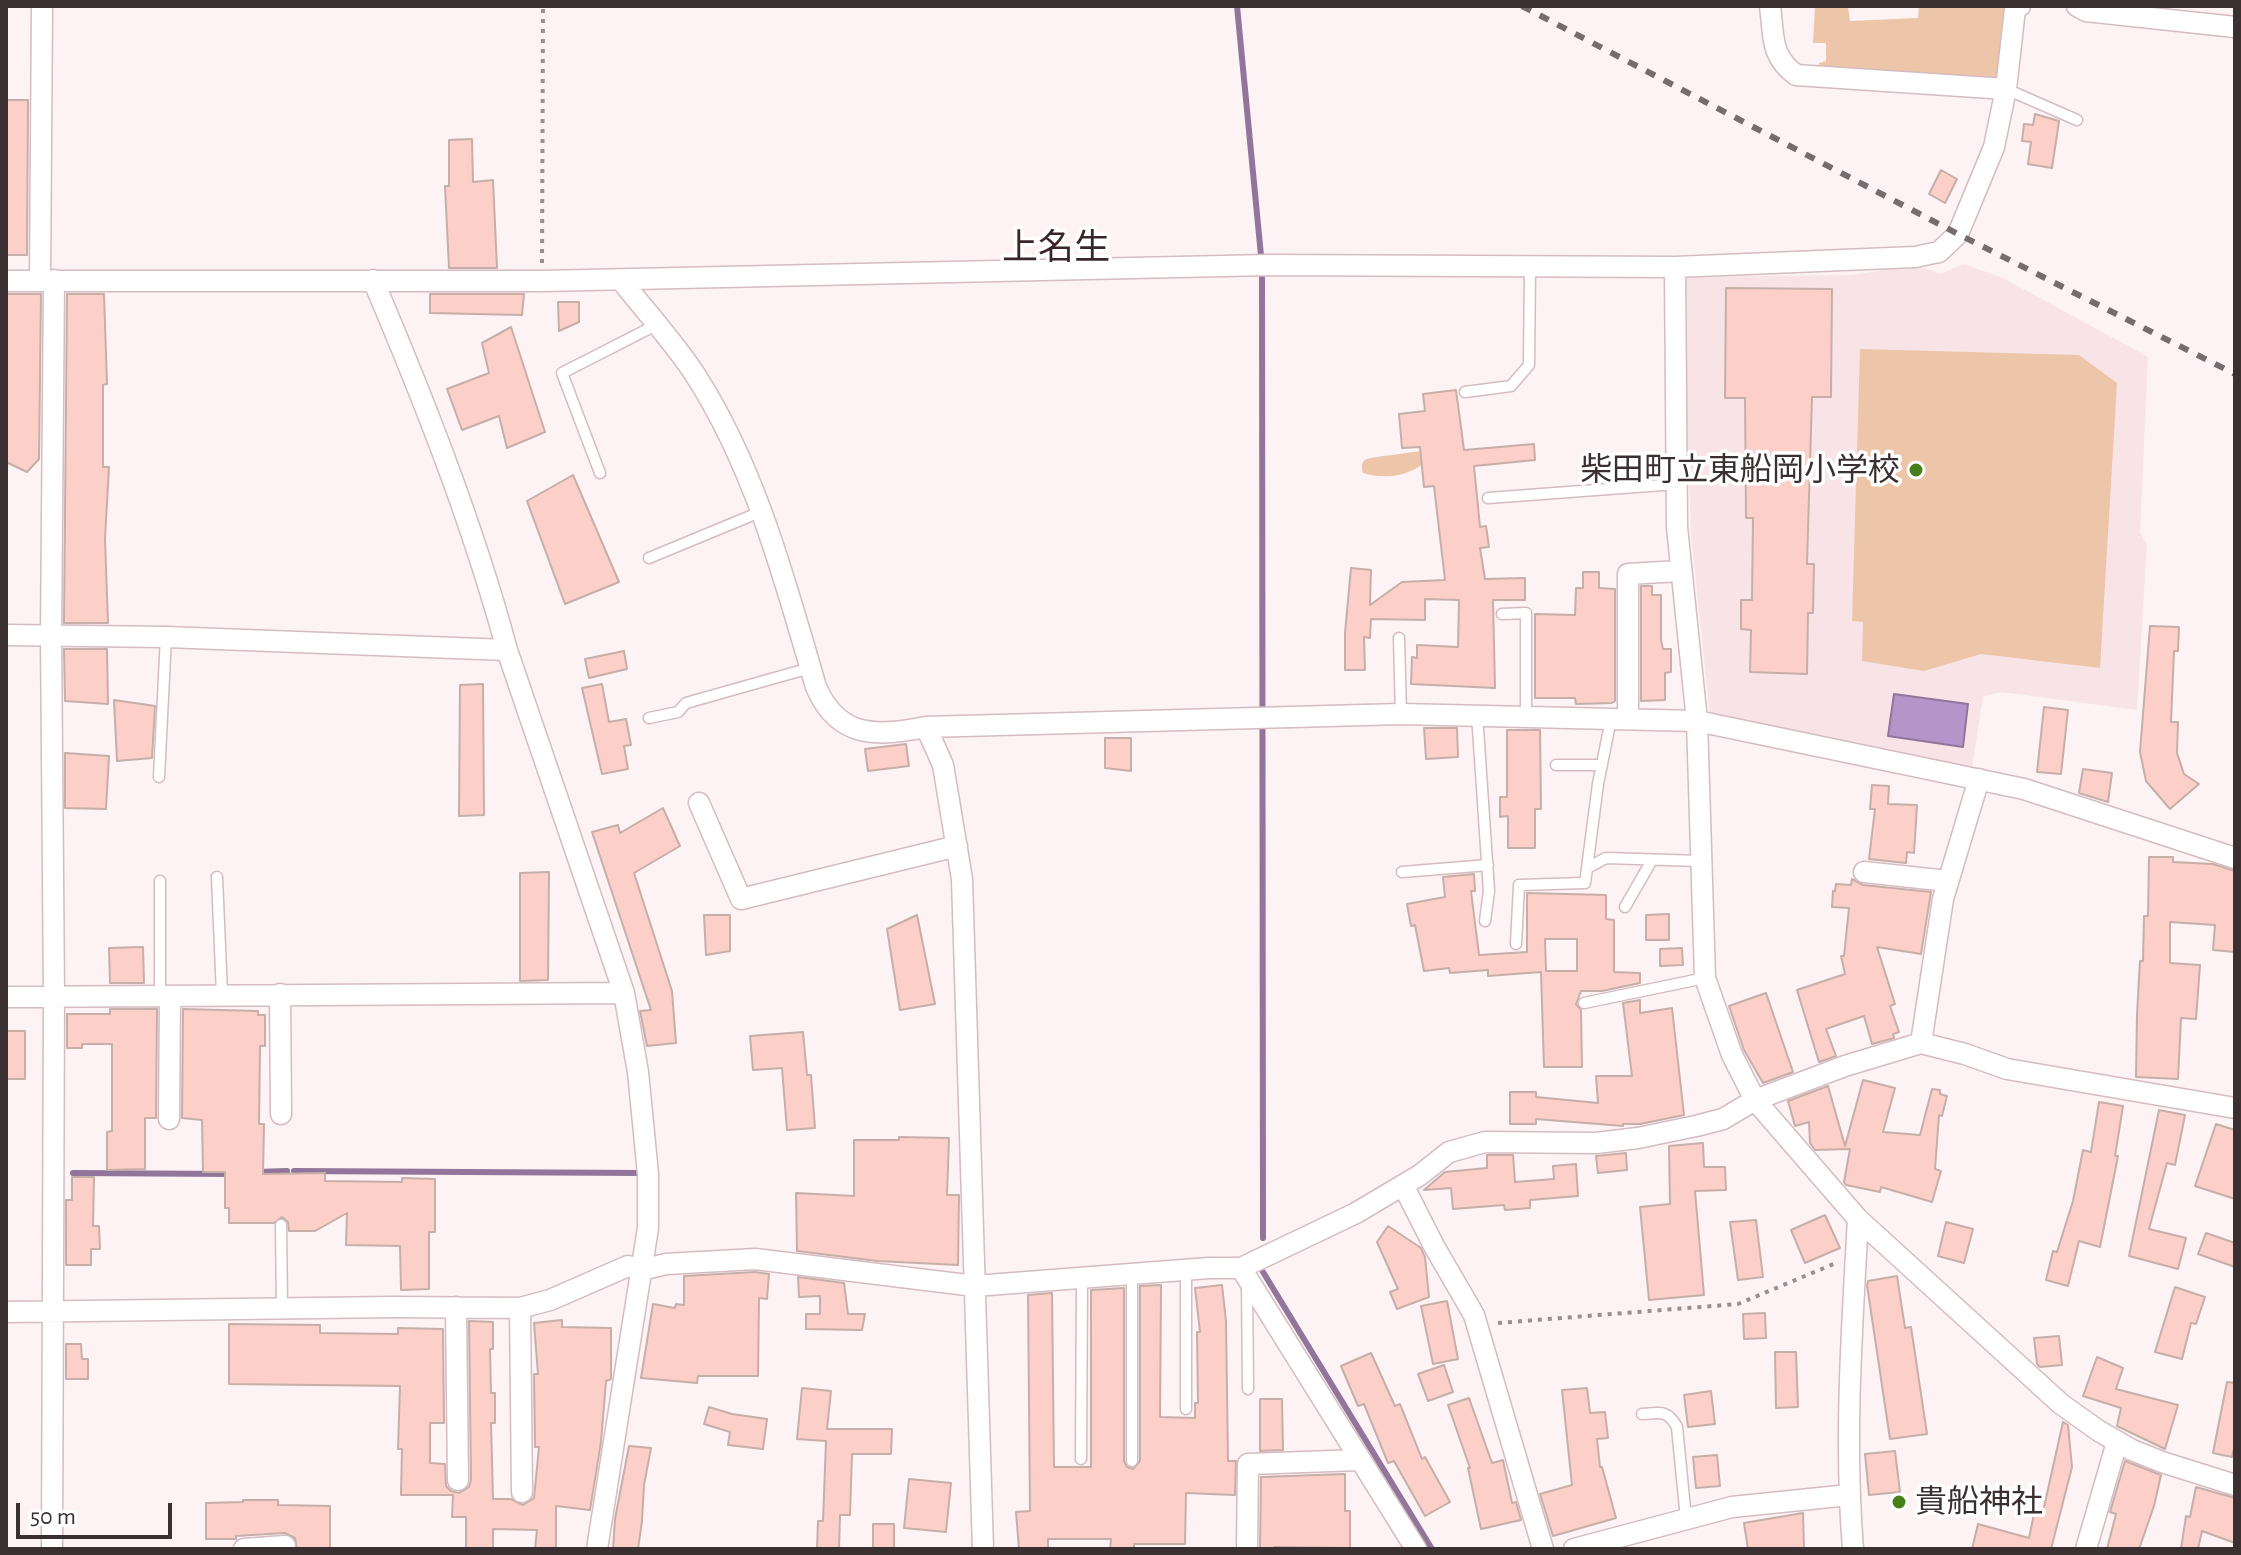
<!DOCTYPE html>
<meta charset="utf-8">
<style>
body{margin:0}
#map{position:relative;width:2241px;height:1555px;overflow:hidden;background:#fdf2f4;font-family:"Alegreya Sans",sans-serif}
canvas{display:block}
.frame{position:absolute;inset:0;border:8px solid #3a3032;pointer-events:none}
.scale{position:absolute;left:16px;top:1503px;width:156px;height:36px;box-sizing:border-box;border:4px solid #3a3032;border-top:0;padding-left:10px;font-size:24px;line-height:28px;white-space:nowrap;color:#3a3032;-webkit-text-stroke:6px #fff;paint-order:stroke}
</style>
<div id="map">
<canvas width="2241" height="1555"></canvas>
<div class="frame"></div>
<div class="scale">50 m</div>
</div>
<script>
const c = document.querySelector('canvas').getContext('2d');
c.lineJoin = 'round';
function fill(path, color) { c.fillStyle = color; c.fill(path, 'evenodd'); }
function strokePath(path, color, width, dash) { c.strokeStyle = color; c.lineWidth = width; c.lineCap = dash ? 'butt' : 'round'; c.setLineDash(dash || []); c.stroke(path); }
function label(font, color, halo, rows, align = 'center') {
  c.font = font + ' "Alegreya Sans","Noto Sans JP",sans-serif'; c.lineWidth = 7; c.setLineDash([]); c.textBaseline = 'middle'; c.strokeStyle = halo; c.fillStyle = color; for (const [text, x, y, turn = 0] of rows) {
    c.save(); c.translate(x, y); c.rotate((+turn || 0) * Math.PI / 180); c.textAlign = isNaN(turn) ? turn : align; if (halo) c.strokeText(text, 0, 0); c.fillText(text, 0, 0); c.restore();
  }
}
const built = new Path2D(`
 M1964,264l39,14 145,79 -8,176 7,11 -10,166 -136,-18 -18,5 -11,70 -262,-51 -19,-181 -5,-129 -1,-129 166,-2 40,-6 35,-1 14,6z`);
const green = new Path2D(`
 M1815,6l33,1 2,14 68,-3 1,-12h89l-10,77 -178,-13 -1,-7 7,-2v-18h-13z
 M1860,349l219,6 38,28 -17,285 -119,-14 -57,17 -62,-10 1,-39 -11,-1z
 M1420,451h7l2,8c-19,17 -41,21 -66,14 -1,-4 -3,-9 2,-13 3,-3 46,-7 55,-9z`);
const water = new Path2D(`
 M1894,694l74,10 -5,43 -75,-11z`);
const stream = new Path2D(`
 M1237,6l25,260 1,972
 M294,1171l346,2
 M257,1172l30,-1
 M73,1173l157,1
 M1263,1272l169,277`);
const building = new Path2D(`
 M6,100h22l-1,155h-21z
 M2035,114l24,7 -7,47 -24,-4 3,-22 -9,-1 2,-17 9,1z
 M472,139l1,43 20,-2 4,88h-48l-4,-82h4v-46z
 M1941,170l16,9 -12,24 -16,-9z
 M1726,288l106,1 -1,108h-19l-5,167h7l-1,49h-5l-1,61 -57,-2 1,-42 -10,-1v-29h11l1,-82h-7l-1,-120h-20z
 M6,294h35l-2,165 -12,13 -21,-10z
 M67,294h37l3,90 -4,1v82h6l-4,72 3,84h-44z
 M430,294h94l-2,21 -92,-2z
 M558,302h21v20l-20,9z
 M511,327l34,105 -38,16 -8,-32 -37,14 -15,-41 42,-16 -7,-30z
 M1456,390l8,60 70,-6 1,16 -61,6 6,61 6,-1 3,21 -9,1 5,31 40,-1v22h-32l2,88 -84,-4 1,-27 5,1v-13l41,2 1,-47 -34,-1v21l-54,-1 -1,19 -6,-1 1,33h-20v-37l6,-65 20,2 -1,35 32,-23 43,-2 -11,-94 -10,1 -4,-40 -18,1 -3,-34 26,-3 -2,-17z
 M573,475l46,107 -54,22 -38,-103z
 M1583,572h16v16l16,1v112l-3,2 -36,1 -1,-6h-40v-84l40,1 1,-27h7z
 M1641,586h11v9h9v45l2,9h8v23l-6,1v27l-24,1z
 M2150,626l29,1 -1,24h-4l-3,71h7l-1,31 7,21 15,10 -29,25 -24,-28 -6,-29z
 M64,649h43l1,55 -43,-3z
 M624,651l3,18 -38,9 -4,-19z
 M483,684l1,131 -25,1 1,-131z
 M602,684l7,38 17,-3 5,26 -7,1 4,23 -26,5 -20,-86z
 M114,700l41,6 -3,52 -35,3z
 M2044,707l24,3 -7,64 -24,-2z
 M1424,728h33l1,29 -32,2z
 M1507,730h33l1,79h-6v39h-27v-32l-8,1v-20h7z
 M1105,738h26v33l-26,-3z
 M906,744l3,22 -41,5 -3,-22z
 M65,753l44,3 -3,53 -41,-1z
 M2083,769l29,4 -4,29 -29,-9z
 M1872,785l17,1 -1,18 29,1 -3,48 -7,-1 -1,11 -37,-4 6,-50h-5z
 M663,808l17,38 -46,27 38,118 4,52 -29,3 -7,-35 11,-1 -59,-178 26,-7 2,8z
 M2149,857h24v5l40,2 22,7v81l-22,-2 2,-25 -45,-3v41l30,2 -4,54 -15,-1 -3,61 -42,-2 1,-62 3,-54h3l1,-45h4z
 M549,872l-1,108 -28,1v-108z
 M1474,874l1,17h-4l8,64 48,-3v-59l79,2v24l8,1v52l26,1v10l-38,8h-21l-5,13 5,6 1,57h-38l-3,-95 -53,4v-6l-38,3 -1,-5 -25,3 -9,-46 -4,1 -4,-22 38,-7 -2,-20zM1545,939h32v32h-31z
 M1852,879l11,6 68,7 -10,62 -44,-7 18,57 -5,2 9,26 -6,2 1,4 -22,6 -8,-28 -38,13 10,27 -17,6 -22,-72 48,-16 -4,-18h3l5,-48 -17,-1 1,-16h2l1,-7 15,1z
 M1669,914v26h-23v-25z
 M704,915h26v36l-24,4z
 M917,915l18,89 -35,6 -13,-81z
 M143,947l1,36h-34l-1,-35z
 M1682,948l1,17 -23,1v-17z
 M1766,993l27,79 -30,11 -19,-33 -15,-44z
 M1640,1000v13l32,-5 12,107 -44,9h-17v2l-87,-7v5h-26v-32h26v5l62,6 -2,-27h36l-9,-73z
 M110,1009h47l-1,109h-11v51l-38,1v-38l5,-1v-87h-30v4h-15v-34h43z
 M183,1009l75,2v4h7v31h-5l-1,78h5l-1,50 62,-1v8l77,1v-4l33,1v53h-6v57l-28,1 -1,-44 -54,-1 1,-32 -32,18h-26l-1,-9 -6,-5 -8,6h-45v-15h-4v-36h-22l-1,-52 -20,-2z
 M6,1031h19v48h-19z
 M803,1032l4,43h4l4,53 -28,2 -5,-62 -29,2 -3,-34z
 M1863,1080l32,8 -12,44 37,3 12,-46 8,1v4l7,2 -5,20 -3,-1 -4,54 6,2 -9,31 -51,-15 -1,5 -34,-7 -2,-3 6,-33 -35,1 -5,-7 -1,-21 -14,4 -7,-25 40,-15 17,60z
 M2099,1102l24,4 -8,50h3l-18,91 -21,-6 -11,45 -22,-6 7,-29 4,1 16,-51 10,-51 8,2z
 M2159,1110l26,5 -10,50 -8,-2 -18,66 37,9 -8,31 -49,-13z
 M2216,1124l19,6v69l-40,-13z
 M899,1137l50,1 -2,57h12l-1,70 -81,-4 -80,-10 -1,-58 58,3v-56h45z
 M1703,1143l1,24h21l1,23 -31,1 9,104 -55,5 -9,-93 30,-3 -1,-58z
 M1626,1153l1,17 -29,3 -2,-17z
 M1487,1155h26l2,27 39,-3 -1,-13 23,-2 2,32 -48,4v8l-25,2 -1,-5 -51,4 -2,-21 -27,2 21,-18 42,-4z
 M72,1177h22l-1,49h6l1,23h-9v16h-25v-65h6z
 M1825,1215l15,33 -35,15 -14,-33z
 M1756,1220l7,57 -25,3 -8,-58z
 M1946,1222l27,7 -9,34 -26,-7z
 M1388,1226l33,22 4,9 4,40 -32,12 -7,-17 8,-3 -21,-47z
 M2206,1233l29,10v24l-37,-13z
 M755,1272l14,2 -2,25 -8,-1 -1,78h-60l-1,7 -56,-5 12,-74 22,4 1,-4 8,1v-29z
 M1897,1276l8,52 6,-1 16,107 -37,5 -23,-154 1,-4z
 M798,1277l46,6 4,31h17l-3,16 -56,-1v-15h14v-18l-21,1z
 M1161,1285l-1,132 35,1v-15h3l-1,-71h3l-5,-44 27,-3 4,36 2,140h8l-1,34 -49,-2 -1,51h-51v5h-24l1,-10h-63v10h-29l-3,-37 14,-1 -2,-216 24,-2 2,174h37v-177l33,-2v173l3,6 6,2 7,-8v-175z
 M2175,1287l30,10 -9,27 -5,-1 -9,36 -27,-7z
 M1447,1301l11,58 -25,5 -12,-58z
 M1765,1313l1,25 -22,1 -1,-25z
 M562,1320v7l49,1v51l-5,2 -5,61 -11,68 -34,-4v43h-21l2,-19 -44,-1v20h-27v-32h-14l1,-22h-52l1,-46h-4l2,-63 -171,-2v-60l91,1v8l78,1v-6l45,1 1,94h-14v40l15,1 1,22 5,5 8,2 10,-6 2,-7 -2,-159 24,1v27h-3l1,44h4v30h-4l2,76h18l12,6 11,-7 5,-51h-4l-1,-73h4l-4,-51z
 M2059,1336l3,29 -22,2 -3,-3 -3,-26z
 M66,1344h15l1,15h6v20h-22z
 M1775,1352h21l2,55 -22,1z
 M1371,1353l24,53 5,-2 22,55 3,-2 25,45 -25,14 -31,-55 -6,2 -24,-59 -6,2 -17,-40z
 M2097,1357l26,11 -7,21 62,16 -13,44 -48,-23 4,-18 -38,-12z
 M1444,1365l9,27 -25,9 -10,-27z
 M2227,1382l8,1v61l-3,13 -19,-4z
 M802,1388l29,3 -4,38h65l-1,25h-39l-2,61h-10l-1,34h-22l1,-28h5l3,-80 -29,-2z
 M1587,1388l3,25 15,-1 3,26 -11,1 3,28h2l14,51 -63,18 -13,-42 32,-9 -10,-95z
 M1711,1391l4,33 -27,3 -4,-32z
 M1469,1398l23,65 11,-3 9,43 4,-1 5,18 -40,9 -13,-61h2l-22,-63z
 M1260,1399h22l1,51 -23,1z
 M709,1407l23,7 35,5 -4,30 -35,-4 2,-13 -26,-8z
 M2063,1422l5,3 4,42 -21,82h-79l6,-25 51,14 5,-24 8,2z
 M629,1446l22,2 -7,37 -2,36 -4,28h-25l2,-30z
 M1895,1451l5,41 -31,3 -4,-41z
 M1717,1455l3,31 -24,2 -3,-31z
 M2125,1461l36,14 -7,31 -15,43h-32l9,-35 -6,-2z
 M1345,1474v37h5v37l-76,-1 1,2h-15l1,-72z
 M909,1479l42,4 -5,49 -42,-4z
 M2196,1487l39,11v45l-33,-12 -4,18h-17l5,-33 4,1z
 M243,1500h35v5l52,1v43h-33l-2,-11 -10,-5 -49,3v3h-30v-36l37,-1z
 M1803,1513l1,36h-56l-4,-26z
 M873,1524h21v25h-21z`);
const path = new Path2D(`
 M542,263l1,-257
 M1498,1323l240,-19 98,-41`);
const lane = new Path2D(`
 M2006,89l71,31
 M1465,392l46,-6 18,-21 1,-98
 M600,473l-38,-100 94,-48
 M1488,498l188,-14
 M649,558l111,-46
 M1502,614l24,-1v103
 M1399,638l2,76
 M1477,714l12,177 -4,30
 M649,718l29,-6 8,-9 124,-35
 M1556,765h46
 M159,777l7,-140
 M1587,868l11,-84 13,-65
 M1402,872l86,-7
 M217,877l5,117
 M160,881v115
 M1625,907l27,-47
 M1516,944l3,-59 66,-2 2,-15 19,-10 94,3
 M1584,1003l121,-25
 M281,1225l1,83
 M1247,1284l1,105
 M1186,1409v-140
 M1642,1414c18,-1 25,-5 35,13l9,92
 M1081,1459l1,-181
 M1132,1461v-187`);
const street = new Path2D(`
 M1770,6c4,30 0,50 26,69l210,14
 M2077,6l9,5 149,16
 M1675,267l2,260 20,194 8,257 27,77 23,45 103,119 203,185 38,27 33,19 30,12 73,23
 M373,280c51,120 100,244 134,370l117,343 14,79 10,102v54l-51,321
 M621,280c24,31 53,62 75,96 60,94 89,205 120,311 23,53 62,49 110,40l475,-13 296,7 327,68 211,69
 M6,281h536l727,-16 406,2 240,-10 24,-5 19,-18 36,-87 12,-58 9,-80 5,-3
 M40,281l2,-275
 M6,635l160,2 341,13
 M1628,719v-145l52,-3
 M926,727l17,38 19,114 21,670
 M699,803l42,96 216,-53
 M1864,872l84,9
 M280,994l1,120
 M6,997l618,-4
 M1921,1043l22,-144 36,-120
 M169,1119l1,-123
 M1403,1185l31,61 40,69 69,234
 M1241,1268l175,281
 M456,1307l2,173
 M520,1308l2,184
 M6,1312l387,-5 127,1 30,-8 78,-34 13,4 25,-6 89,-5 220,27 234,-18h32l115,-55 64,-38 29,-23 36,-10 111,1 42,-5 58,-12 27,-7 32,-19 90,-34 76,-23 44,11 42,15 228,39
 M52,1549l2,-553 -3,-361 3,-355
 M244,1549l41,-3
 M1247,1549l1,-85 112,-4
 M1574,1549l158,-42 117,-12
 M1853,1549c-9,-110 -1,-221 5,-330
 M2086,1549l31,-107`);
const rail = new Path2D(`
 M1522,6l436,228 277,140`);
const markers = [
 [1916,470,8,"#47801a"],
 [1899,1502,8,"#47801a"]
];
const poiNames = [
 ["柴田町立東船岡小学校",1900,470],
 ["貴船神社",1915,1502,"left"]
];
const quarterNames = [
 ["上名生",1056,248]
];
fill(built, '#f8e4e7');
fill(green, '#edc5a9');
fill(water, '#b693c8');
strokePath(water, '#91759b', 2);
strokePath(stream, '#91759b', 6);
fill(building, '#fcd0c8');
strokePath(building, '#c6aea9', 2);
strokePath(lane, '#d5bcc0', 13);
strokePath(street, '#d5bcc0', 23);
strokePath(path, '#998f91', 4, [4, 6]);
strokePath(lane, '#fff', 10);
strokePath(street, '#fff', 20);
strokePath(rail, '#766c6e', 6, [10, 10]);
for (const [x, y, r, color] of markers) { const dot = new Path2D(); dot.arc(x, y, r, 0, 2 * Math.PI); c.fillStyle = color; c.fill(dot); strokePath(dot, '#fff', 3); }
label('32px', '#3a3032', '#fff', poiNames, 'right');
label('36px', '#38262a', '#fff', quarterNames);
</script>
